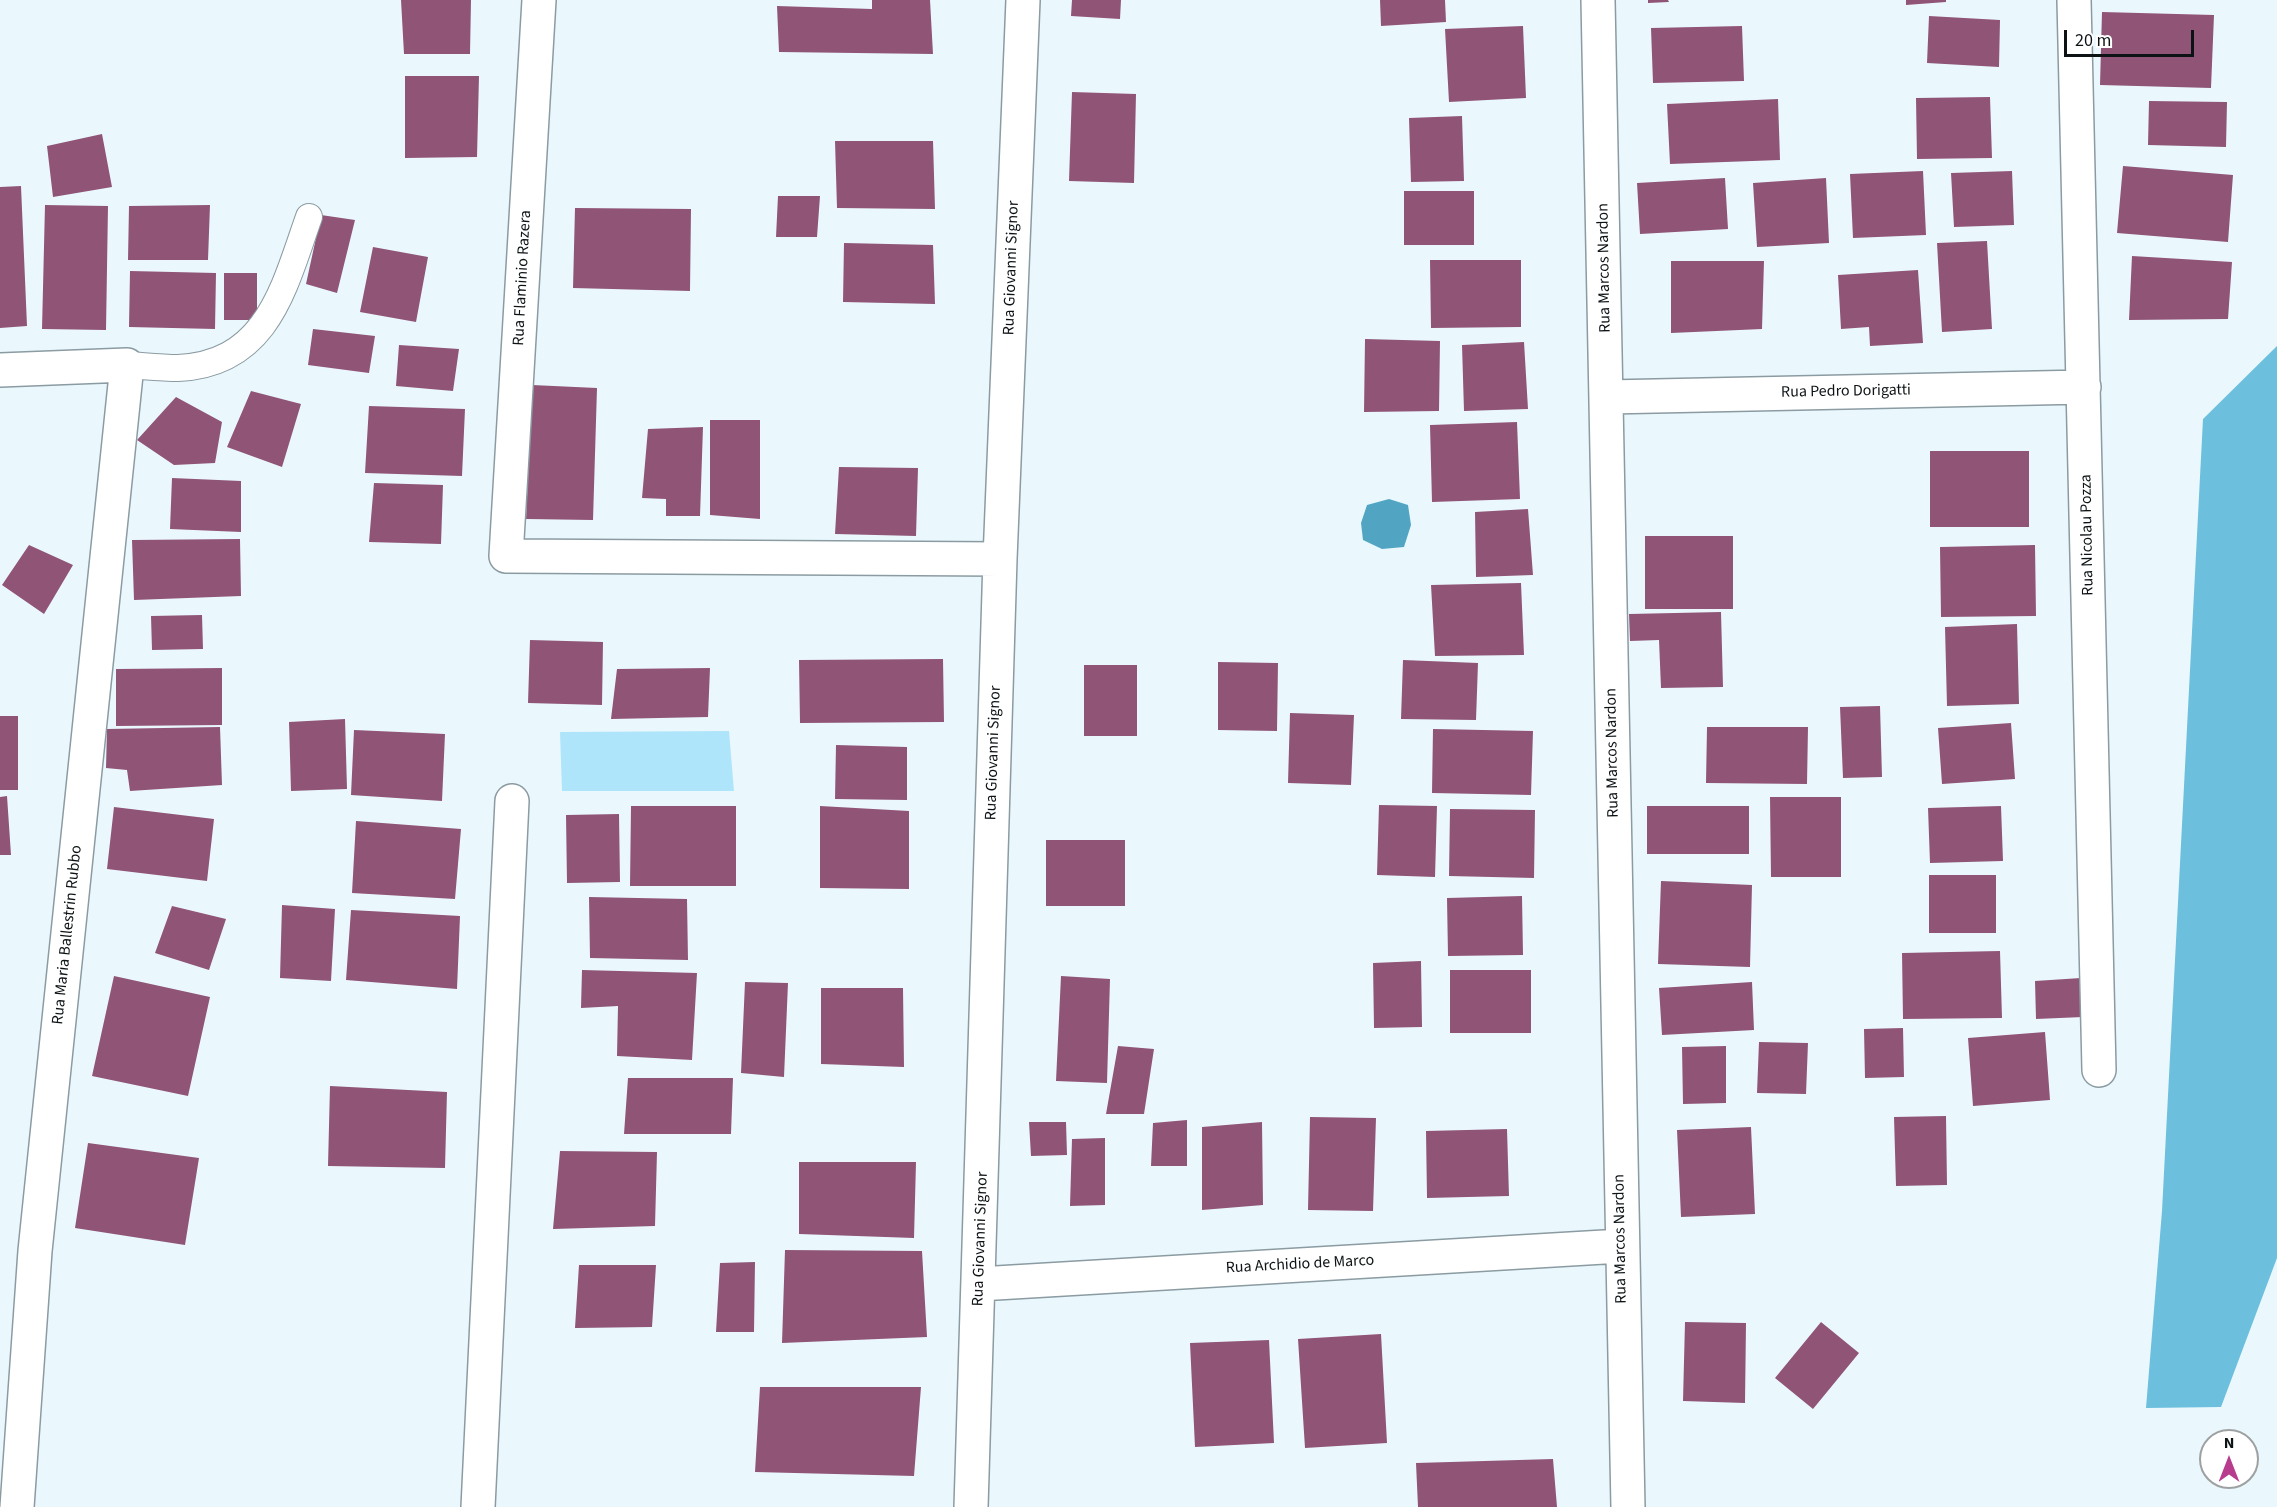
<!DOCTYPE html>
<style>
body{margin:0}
#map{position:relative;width:2277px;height:1507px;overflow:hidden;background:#eaf8fd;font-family:"Source Sans 3",sans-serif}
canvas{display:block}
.north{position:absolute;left:2199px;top:1429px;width:60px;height:60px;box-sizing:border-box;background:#fff;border:2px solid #9ea1a1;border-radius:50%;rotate:0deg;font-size:16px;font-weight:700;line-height:24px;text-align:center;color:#0d1315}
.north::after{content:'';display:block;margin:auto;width:21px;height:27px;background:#b83c8d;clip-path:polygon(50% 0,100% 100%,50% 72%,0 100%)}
.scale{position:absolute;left:2064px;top:30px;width:130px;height:27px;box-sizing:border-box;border:3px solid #0d1315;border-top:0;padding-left:8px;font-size:18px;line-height:21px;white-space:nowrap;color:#0d1315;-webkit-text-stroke:4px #fff;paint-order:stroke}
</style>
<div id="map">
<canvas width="2277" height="1507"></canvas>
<div class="north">N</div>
<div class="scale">20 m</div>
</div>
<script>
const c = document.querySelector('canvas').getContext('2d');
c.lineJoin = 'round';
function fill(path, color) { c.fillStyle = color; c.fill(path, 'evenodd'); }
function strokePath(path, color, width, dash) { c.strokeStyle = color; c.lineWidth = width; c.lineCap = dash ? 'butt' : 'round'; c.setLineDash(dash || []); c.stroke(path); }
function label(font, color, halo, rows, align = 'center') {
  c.font = font + ' "Source Sans 3",sans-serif'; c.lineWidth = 4.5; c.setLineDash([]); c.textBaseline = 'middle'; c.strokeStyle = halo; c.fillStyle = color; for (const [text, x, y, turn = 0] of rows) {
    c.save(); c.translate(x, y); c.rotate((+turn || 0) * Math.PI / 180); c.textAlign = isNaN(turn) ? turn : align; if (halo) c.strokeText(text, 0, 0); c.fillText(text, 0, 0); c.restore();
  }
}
const green = new Path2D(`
 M729,731l5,60h-172l-2,-59z`);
const forest = new Path2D(`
 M2277,346v912l-56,149 -75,1 16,-197 41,-792z`);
const water = new Path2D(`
 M1389,499l19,6 3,20 -7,22 -22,2 -19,-9 -2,-17 6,-18z`);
const building = new Path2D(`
 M401,0h70l-1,54h-66z
 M872,0h58l3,54 -154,-2 -2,-46 95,3z
 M1072,0h49l-1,19 -49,-3z
 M1380,0h65l1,22 -65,4z
 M1648,0h20l1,2 -21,1z
 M1906,0h40v2l-40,3z
 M2102,12l112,3 -3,73 -111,-3z
 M1929,16l71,4 -1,47 -72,-4z
 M1523,26l3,72 -77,4 -4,-73z
 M1742,26l2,55 -91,2 -2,-55z
 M405,76h74l-2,81 -72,1z
 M1072,92l64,2 -2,89 -65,-2z
 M1990,97l2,61 -75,1 -1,-61z
 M1778,99l2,61 -110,4 -3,-60z
 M2149,101l78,1 -1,45 -78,-2z
 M1462,116l2,65 -53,1 -2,-64z
 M102,134l10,53 -59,10 -6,-51z
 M835,141h98l2,68 -98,-1z
 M2123,166l110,9 -5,67 -111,-9z
 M1923,171l3,64 -73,3 -3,-64z
 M2012,171l2,54 -60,2 -3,-54z
 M1725,178l3,51 -88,5 -3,-51z
 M1826,178l3,65 -72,4 -4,-64z
 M21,186l6,140 -27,2v-141z
 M1404,191h70v54h-70z
 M778,196h42l-3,41h-41z
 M45,205l63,1 -2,124 -64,-1z
 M210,205l-2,55h-80l1,-54z
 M575,208l116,1 -1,82 -117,-3z
 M321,215l34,5 -18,73 -31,-9z
 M1987,241l5,88 -50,3 -5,-89z
 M844,243l89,2 2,59 -92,-2z
 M373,247l55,10 -12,65 -56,-10z
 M2132,256l100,6 -4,57 -99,1z
 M1430,260h91v67l-90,1z
 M1671,261h93l-2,68 -91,4z
 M1918,270l5,73 -53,3 -1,-19 -28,2 -3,-54z
 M130,271l86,2 -1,56 -86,-2z
 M224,273h33v47h-33z
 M313,329l62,7 -6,37 -61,-8z
 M1365,339l75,2 -1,70 -75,1z
 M1524,342l4,67 -64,2 -2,-66z
 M399,345l60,4 -6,42 -57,-5z
 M532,385l65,3 -4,132 -67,-1z
 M251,391l50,13 -19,63 -55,-20z
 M176,397l46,25 -7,41 -41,2 -37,-25z
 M369,406l96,3 -3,67 -97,-3z
 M710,420h50v99l-50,-4z
 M1517,422l3,77 -88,3 -2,-77z
 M703,427l-3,89h-34v-17l-24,-1 6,-69z
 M1930,451h99v76h-99z
 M839,467l79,1 -2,68 -81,-2z
 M172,478l69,3v51l-71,-3z
 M374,483l69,2 -2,59 -72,-2z
 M1528,509l5,66 -57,2 -1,-65z
 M1645,536h88v73h-88z
 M240,539l1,57 -107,4 -2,-60z
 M29,545l44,20 -29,49 -42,-29z
 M2035,545l1,71 -95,1 -1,-70z
 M1521,583l3,72 -89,1 -4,-71z
 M1721,612l2,75 -62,1 -2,-48 -29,1 -1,-27z
 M202,615l1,34 -51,1 -1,-34z
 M2017,624l2,80 -72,2 -2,-79z
 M530,640l73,2 -1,63 -74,-2z
 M943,659l1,63 -144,1 -1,-63z
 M1403,660l75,3 -2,57 -75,-1z
 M1218,662l60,1 -1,68 -59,-1z
 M1084,665h53v71h-53z
 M222,668v57l-106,1v-57z
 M710,668l-2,49 -97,2 6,-50z
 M1880,706l2,71 -39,1 -3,-71z
 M1290,713l64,2 -3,70 -63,-2z
 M0,716h18v74h-18z
 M345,719l2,70 -56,2 -2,-69z
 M2011,723l4,56 -73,5 -4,-56z
 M220,727l2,58 -92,6 -3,-21 -21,-2 1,-39z
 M1707,727h101l-1,57 -101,-1z
 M1433,729l100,2 -2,64 -99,-2z
 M354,730l91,4 -3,67 -91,-6z
 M836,745l71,2v53l-72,-1z
 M7,796l4,59h-11v-58z
 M1770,797h71v80h-70z
 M1379,805l58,1 -2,71 -58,-2z
 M631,806h105v80h-106z
 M820,806l89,5v78l-89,-1z
 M1647,806h102v48h-102z
 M2001,806l2,55 -73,2 -2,-55z
 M114,807l100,12 -7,62 -100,-12z
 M1450,809l85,1 -1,68 -85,-2z
 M619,814l1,68 -53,1 -1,-68z
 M356,821l105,8 -6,70 -103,-6z
 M1046,840h79v66h-79z
 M1929,875h67v58h-67z
 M1661,881l91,4 -2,82 -92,-3z
 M1522,896l1,59 -75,1 -1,-58z
 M589,897l98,2 1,61 -98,-2z
 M282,905l53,4 -4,72 -51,-3z
 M172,906l54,13 -17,51 -54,-17z
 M351,910l109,6 -3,73 -111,-9z
 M2000,951l2,67 -99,1 -1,-66z
 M1421,961l1,66 -48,1 -1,-65z
 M582,970l115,3 -5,87 -75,-4 1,-50 -37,2z
 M1450,970h81v63h-81z
 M114,976l96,21 -22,99 -96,-20z
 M1061,976l49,3 -3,104 -51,-2z
 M2081,978l2,39 -47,2 -1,-38z
 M745,982l43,1 -4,94 -43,-4z
 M1752,982l2,48 -92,5 -3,-47z
 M821,988h82l1,79 -83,-3z
 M1903,1028l1,49 -39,1 -1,-49z
 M2045,1032l5,68 -77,6 -5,-68z
 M1759,1042l49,1 -2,51 -49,-1z
 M1118,1046l36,3 -10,65h-38z
 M1726,1046v57l-43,1 -1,-57z
 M628,1078h105l-2,56h-107z
 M330,1086l117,6 -2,76 -117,-2z
 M1946,1116l1,69 -51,1 -2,-69z
 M1310,1117l66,1 -3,93 -65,-1z
 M1187,1120v46h-36l2,-43z
 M1029,1122h37l1,33 -36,1z
 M1262,1122l1,83 -61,5v-83z
 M1751,1127l4,87 -74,3 -4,-87z
 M1507,1129l2,67 -82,2 -1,-67z
 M1105,1138v67l-35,1 2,-67z
 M88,1143l111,15 -14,87 -110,-17z
 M560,1151l97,1 -2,74 -102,3z
 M799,1162h117l-2,76 -115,-4z
 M785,1250l137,1 5,86 -145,6z
 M755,1262l-1,70h-38l4,-69z
 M579,1265h77l-4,62 -77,1z
 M1685,1322l61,1 -1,80 -62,-2z
 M1821,1322l38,31 -46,56 -38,-31z
 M1381,1334l6,109 -82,5 -7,-109z
 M1269,1340l5,103 -79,4 -5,-104z
 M760,1387h161l-7,89 -159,-4z
 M1553,1459l4,48h-139l-2,-44z`);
const service = new Path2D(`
 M127,365c17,1 34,3 51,3 90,-4 106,-81 131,-151`);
const minor = new Path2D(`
 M539,0l-33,556 494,3
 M1598,0l30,1507
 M2074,0l25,1070
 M0,370l127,-5 -92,886 -18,256
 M1608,397l476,-10
 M979,1284l642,-38
 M478,1507l34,-706
 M971,1507l29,-948 23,-559`);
const streetNames = [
 ["Rua Giovanni Signor",1012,268,-88],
 ["Rua Marcos Nardon",1605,268,-91],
 ["Rua Flaminio Razera",523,278,-87],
 ["Rua Pedro Dorigatti",1846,392,-1],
 ["Rua Nicolau Pozza",2088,535,-91],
 ["Rua Giovanni Signor",994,753,-88],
 ["Rua Marcos Nardon",1613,753,-91],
 ["Rua Maria Ballestrin Rubbo",68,935,-84],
 ["Rua Giovanni Signor",981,1239,-88],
 ["Rua Marcos Nardon",1621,1239,-91],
 ["Rua Archidio de Marco",1300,1265,-3]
];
fill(green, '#afe5fa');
fill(forest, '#6cbfdd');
fill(water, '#51a5c3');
fill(building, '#905477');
strokePath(service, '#8b9ba2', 28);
strokePath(minor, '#8b9ba2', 36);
strokePath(service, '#fff', 26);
strokePath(minor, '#fff', 33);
label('16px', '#0d1315', '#fff', streetNames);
</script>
